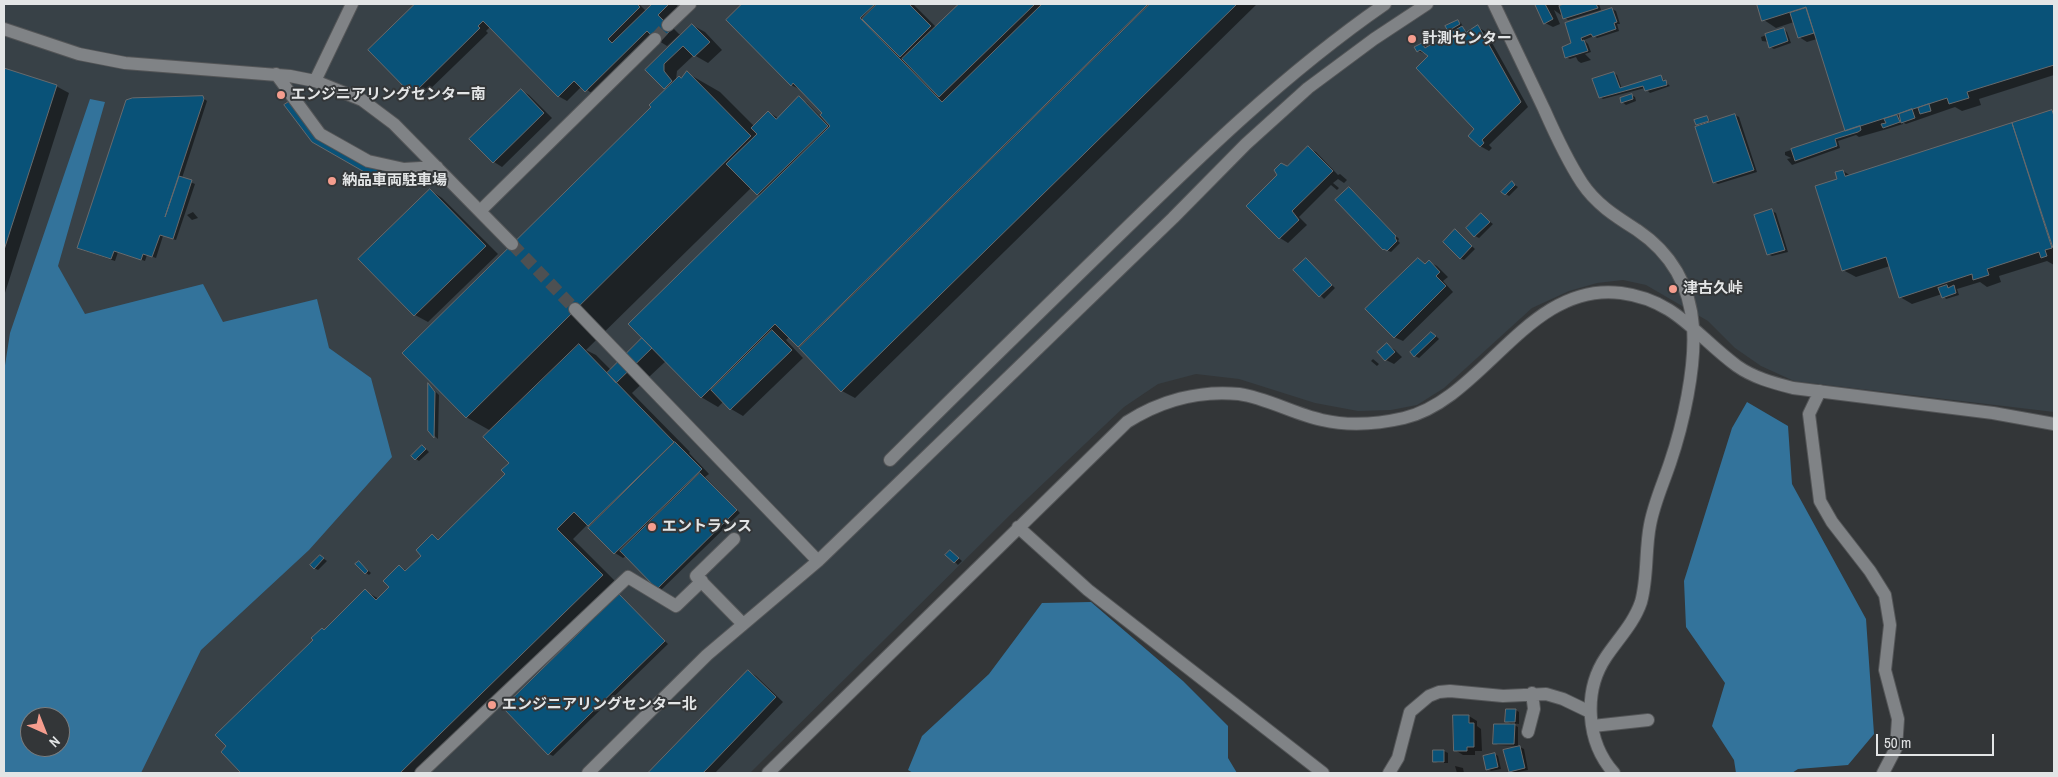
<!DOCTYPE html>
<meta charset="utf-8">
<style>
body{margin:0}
#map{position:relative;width:2058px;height:777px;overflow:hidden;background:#333638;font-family:"Archivo Narrow",sans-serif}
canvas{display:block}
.frame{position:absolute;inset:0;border:5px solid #e3e5e6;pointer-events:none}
.north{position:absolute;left:20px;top:707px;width:50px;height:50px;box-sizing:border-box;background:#333638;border:1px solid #797c7e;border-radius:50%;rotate:136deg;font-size:14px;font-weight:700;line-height:20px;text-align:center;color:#e3e5e6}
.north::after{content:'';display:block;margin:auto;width:18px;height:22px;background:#f59d8e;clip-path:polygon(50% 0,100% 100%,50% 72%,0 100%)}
.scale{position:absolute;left:1876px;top:734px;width:118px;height:22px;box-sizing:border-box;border:2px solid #e3e5e6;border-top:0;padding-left:6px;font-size:15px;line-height:18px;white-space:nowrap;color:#e3e5e6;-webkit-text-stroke:4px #333638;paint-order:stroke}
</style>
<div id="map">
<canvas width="2058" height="777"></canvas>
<div class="frame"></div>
<div class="north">N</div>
<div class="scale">50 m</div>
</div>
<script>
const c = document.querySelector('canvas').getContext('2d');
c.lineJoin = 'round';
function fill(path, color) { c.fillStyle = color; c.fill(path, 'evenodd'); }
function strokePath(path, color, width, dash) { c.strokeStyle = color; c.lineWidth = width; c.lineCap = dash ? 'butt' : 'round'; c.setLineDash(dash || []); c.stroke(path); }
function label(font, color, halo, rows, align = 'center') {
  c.font = font + ' "Archivo Narrow","Noto Sans JP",sans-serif'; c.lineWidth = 4; c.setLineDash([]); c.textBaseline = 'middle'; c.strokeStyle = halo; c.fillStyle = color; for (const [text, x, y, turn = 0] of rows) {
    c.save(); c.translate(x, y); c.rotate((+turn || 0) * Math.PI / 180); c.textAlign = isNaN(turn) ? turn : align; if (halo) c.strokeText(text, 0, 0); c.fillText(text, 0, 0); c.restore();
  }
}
const built = new Path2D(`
 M4,4h2050v408l-260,-31 -33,-15 -26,-18 -27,-27 -62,-36 -23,-5 -26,3 -28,8 -37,17 -88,80 -27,17 -26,5 -33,1 -43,-8 -76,-24 -43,-5 -38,10 -34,23 -113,107 -261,259h-746zM30,717h30v30h-30z`);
const forest = new Path2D(`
 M90,99l15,3 -47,164 27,48 118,-30 20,38 94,-23 12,49 42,30 21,79 -83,93 -108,100 -60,123h-137v-401l6,-39zM30,717h30v30h-30z
 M1747,402l41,24 4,58 74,135 8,115 -26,31 -50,4 -6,4h-56l-2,-13 -22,-34 13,-43 -39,-56 -2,-46 48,-153z
 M1091,602l92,79 45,45v32l9,15h-324l-5,-3 14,-34 67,-62 53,-71z`);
const shadow = new Path2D(`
 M416,4h223l7,7 8,-7h21l4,3 -14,13 16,16 11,-11 13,7 17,18 -14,13 -14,-8 -17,16 -1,9 6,-1 5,-6 33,19 34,34 14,-14 10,6 21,-20 8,5 13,13 4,-3 -23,-23 -10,-5 -63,-65 16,-16h169l24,24 24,-24h79l1,2 2,-2h214l-402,394 -13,-7 -53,-54 -3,3 17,18 -60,58 -12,-7 -7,-8 -6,6 -17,-10 -35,-36 -34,32 58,59 -1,1 20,21 -4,3 35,36 -79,77 -35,-34 -3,2 -8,-5 -27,-29 -15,15 46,46 -193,188h-183l-21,-21 103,-121 40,-40 14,8 12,-12 9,-20 7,4 16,-15 9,-21 7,5 68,-66 3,-11 -19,-32 -25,-14 187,-310 14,-18 -20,-19 33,-33 -1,-2 -12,11 -8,-5 -65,54 -12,-9 -15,15 -9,-5 -68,-69 -4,4 2,2 -67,65 -8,-4 -43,-44zM751,188l9,8 -116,142 -33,32 -15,-15 -10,-5z
 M1536,4h63l2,6 -33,10 -14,-10 6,14 -7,3 -8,-4z
 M1758,4h296v71l-75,24 2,6 -19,6 -7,-4 -49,17 -4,-2 1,2 -16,5 -28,8 -3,-2 -18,6 2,7 -48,17 -5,-6 4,-1 -6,-3v-3l64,-21 -32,-92 -10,3 -8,-5 -5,-15 -18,6 -12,-8z
 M1612,9l4,2 4,13h-3l2,7 -22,7 -3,-2 -10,4 4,4 3,8 -6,2 6,6 -10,3 -3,-2 -2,-4 -6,2 -4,-2 7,-13z
 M1458,21l3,2 2,4 -2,1 8,4 9,-5 8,5 42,75 -39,38 3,3 -3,3 -9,-5 -4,-17 -46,-73 -12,-5 4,-7 6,4 25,-15 -4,-3z
 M1784,29l3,3 4,11 -17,6 -4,-2 -1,-5 -7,-1 -1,-4z
 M4,69l52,17 13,7 -65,203z
 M1614,73l3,2 5,14 39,-12 9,9 -20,7 -5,-5 -42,11 -3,-2z
 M521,90l8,5 23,23 -50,49 -8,-5z
 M1631,95l4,2 1,4 -10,4 -4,-3z
 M202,97l5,4 -25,77 13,6 -19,56 -13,-4 -7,22 -9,-3 -2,6 -27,-9 -3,9 -33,-11z
 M2054,110v155l-7,-4 -48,15 2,6 -14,5 -7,-5 -23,7 2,6 -13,4 -4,-5 -30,10 -12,-7 -10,-31 -34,11 -13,-7 -4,-91 4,-8 8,5z
 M1735,115l4,2 18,55 -39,12 -4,-2 -18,-62 11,-3 5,6z
 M322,140l82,34 3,2 -1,5 -35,-7 -58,-33z
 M1308,148l8,4 22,23 2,-1 7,6 -3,3 -6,-4 -5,4 6,5 -2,2 -6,-5 -32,32 8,8 -19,18 -8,-5 7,-70z
 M1512,183l6,4 -9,9 -3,-2z
 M430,190l12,8 56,56 -70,68 -13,-7 -55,-56z
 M1353,191l46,48 -1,2 2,2 -9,9 -7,-3z
 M1772,211l4,2 12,39 -16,4 -4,-2z
 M193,212l5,6 -6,2 -5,-5z
 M1481,215l12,9 -14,14 -4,-2z
 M1455,231l20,18 -11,11 -4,-2z
 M1418,259l8,5 3,-2 8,4 11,11 -5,4 10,11 -50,49 -9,-4z
 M1306,260l29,28 -11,11 -29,-29z
 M1435,335l4,4 -20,19 -4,-2z
 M1387,345l8,5 7,7 -8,7 -8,-4z
 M1373,359l6,5 -2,2 -6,-5z
 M429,385l10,10 -1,44 -9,-8z
 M426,449l3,3 -10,9 -3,-2z
 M954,554l8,7 -4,4 -3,-3z
 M320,556l7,5 -9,9 -4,-2z
 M359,563l3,2 9,8 -2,2 -3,-2z
 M619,596l49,48 -115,112 -4,-2z
 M748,671l8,5 27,26 -68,71h-65z
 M1516,710l3,2v12l-8,-1 7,4v19l-20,-1 -3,-2 18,-18 -7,-4z
 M1469,716l8,5v5l4,3 1,22h-7v4h-12l-8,-5z
 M1520,747l4,2 4,21 -15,3 -3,-1z
 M1444,751l4,2v10h-10l-4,-2z
 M1495,754l3,2 3,13 -10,2 -3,-2z
 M1455,766l8,2 1,5h-7z`);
const building = new Path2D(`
 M415,4h222l3,3 -32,32 4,4 40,-39h17l-11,11 14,14 -14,13 -11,-11 -62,61 -11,-11 -16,16 -75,-76 -5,5 2,2 -68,67 -44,-45z
 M742,4h133l-15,14 82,84 100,-98h106l-350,343 -23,-23 -74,74 -73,-74 202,-198 -10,-11 2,-2 -29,-30 -2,3 -65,-66z
 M877,4h32l22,22 -31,31 -38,-38z
 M959,4h76l-96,93 -37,-38z
 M1150,4h87l-396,388 -42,-44z
 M1535,4h10l8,15 -9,5z
 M1564,4h32l2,4 -35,11 -4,-13z
 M1757,4h297v61l-87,27 2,6 -20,6 -2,-6 -102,33 -39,-124 -44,14z
 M1612,8l5,14 -3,1 2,6 -23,8 -2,-3 -10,4 1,3 2,-1 4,11 -23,7 -3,-11 9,-4 -6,-20z
 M1806,8l8,25 -16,5 -8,-25z
 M1458,20l2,4 -12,7 -3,-5z
 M692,24l18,18 -16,15 -11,-11 -19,18v7l8,10 -8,8 -19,-19z
 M1478,25l43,77 -39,38 2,3 -4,4 -12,-11 6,-7 -58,-61 12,-12 -8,-6 -3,2 -3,-5 8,-4 3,5 37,-22 4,6z
 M1784,28l4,13 -19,7 -4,-14z
 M4,68l53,17 -53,165z
 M687,71l64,65 -285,282 -64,-65 249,-246 -2,-2 30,-29 2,2z
 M1614,72l6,16 41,-13 2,6 3,-1 1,5 -22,6 -2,-5 -44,12 -7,-19z
 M521,89l23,24 -51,50 -24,-24z
 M1632,94l1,5 -12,4 -1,-5z
 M203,96l1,3 -39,118 14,-41 13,4 -19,59 -13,-4 -8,22 -9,-3 -2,6 -27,-9 -3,8 -34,-11 49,-148 6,-2z
 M799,96l29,30 -71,69 -31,-31 31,-30 -6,-6 17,-17 8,8z
 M290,101l28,36 86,36 -1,7 -37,-7 -54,-31 -28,-37z
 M1929,104l2,7 -11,3 -2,-6z
 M1912,109l3,9 -14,5 -2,-9z
 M2052,110l2,6v132h-1l-41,-125z
 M1735,114l19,56 -41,13 -18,-56z
 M1897,115l3,7 -17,6 -2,-4 5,-1 -2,-4z
 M1707,116l2,5 -13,4 -2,-5z
 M2012,123l40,125 -7,2 2,6 -6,2 -2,-6 -52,17 2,6 -16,5 -1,-6 -73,24 -13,-41 -44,14 -27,-85 22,-7 -2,-7 8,-2 2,6z
 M1860,126l1,4 -3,2 -23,7 2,7 -42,15 -4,-12z
 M1308,146l25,25 -41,40 7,9 -20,19 -33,-33 31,-31 -3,-5 7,-7 6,3z
 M1512,181l3,4 -10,10 -4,-3z
 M1349,187l47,49 -1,2 2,3 -10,10 -3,-2 -1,1 -48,-50z
 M430,189l56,57 -72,70 -56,-57z
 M1772,209l13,41 -18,5 -13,-40z
 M1481,213l9,9 -16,15 -8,-9z
 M1455,229l17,17 -12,13 -17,-17z
 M1306,258l26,27 -13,12 -26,-27z
 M1418,258l7,6 4,-4 11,12 -4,4 10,10 -52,52 -29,-29z
 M1947,285l1,3 6,-3 2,8 -14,5 -4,-10z
 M772,330l20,20 -62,60 -19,-20z
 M1431,332l5,4 -22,21 -4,-5z
 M642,338l10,10 -36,35 -9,-10z
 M1387,343l8,9 -10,9 -8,-9z
 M579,344l95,98 -86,84 -14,-14 -17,17 46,46 -203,198h-159l-20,-21 5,-6 -11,-11 98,-95 -2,-2 11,-10 2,2 41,-41 11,11 13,-13 -6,-6 16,-16 6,6 16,-15 -5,-6 16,-16 6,6 67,-66 -4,-4 8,-7 -26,-26z
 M428,383l7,9 -1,46 -6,-7z
 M675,442l27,27 -88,85 -26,-26z
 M422,445l4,4 -11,11 -4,-4z
 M700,473l37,37 -80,79 -37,-38z
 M950,550l9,8 -5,5 -9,-8z
 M320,555l4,3 -10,11 -4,-4z
 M359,561l9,10 -3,3 -10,-10z
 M619,594l46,47 -117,114 -45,-47z
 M748,670l28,27 -73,76h-55z
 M1506,709h10l-1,13h-10z
 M1453,715h16v8h5v24h-7v4h-13z
 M1494,724h21l-1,20h-21z
 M1520,746l5,22 -16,4 -6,-22z
 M1433,750h11v12h-11z
 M1495,753l3,14 -12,3 -3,-14z`);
const minorTunnel = new Path2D(`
 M655,39l13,-14
 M512,244l63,65`);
const minor = new Path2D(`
 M1494,4c17,35 33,70 50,105 11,25 23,51 38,74 14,21 33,33 55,47 34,23 53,56 56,97 3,40 -10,98 -23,136 -7,21 -16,40 -20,62 -5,25 -2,52 -9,77 -7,21 -23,37 -35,55 -23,34 -20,85 8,116
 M668,25l22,-21
 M4,29l75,25 46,9 165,13 25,5 47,19 32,24 118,120
 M276,74l44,60 48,27 36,8 33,-2
 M315,81l37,-77
 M480,211l175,-172
 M575,309l243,252
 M1820,391l-11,23 11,87 12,21 38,49 15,24 5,30 -5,45 13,49 -2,29 -13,25
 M890,460c73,-73 147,-145 221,-217 87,-85 174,-170 274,-239
 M1018,527l70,63 235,183
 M734,539l-38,37 47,48
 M1593,726l55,-6
 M1528,732l6,-23 -2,-16
 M421,773l207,-196 48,29 26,-25
 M588,773l119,-118 111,-94 355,-343 73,-74 62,-56 66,-49 53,-35
 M768,773l359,-351c33,-21 72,-32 112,-28 28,4 55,20 83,26 26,6 56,4 82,-2 80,-19 124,-137 217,-125 55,7 75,43 116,73 17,12 37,17 56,22l200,25 61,11
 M1389,773l9,-15 12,-46 19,-16 10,-4 11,-1 53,5 43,-2 17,5 27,13`);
const markers = [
 [1412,39,5,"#f59d8e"],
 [281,95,5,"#f59d8e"],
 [332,181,5,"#f59d8e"],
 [1673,289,5,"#f59d8e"],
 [652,527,5,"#f59d8e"],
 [492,705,5,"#f59d8e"]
];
const poiNames = [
 ["計測センター",1422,39],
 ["エンジニアリングセンター南",291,95],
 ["納品車両駐車場",342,181],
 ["津古久峠",1683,289],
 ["エントランス",662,527],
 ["エンジニアリングセンター北",502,705]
];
fill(built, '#384147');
fill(forest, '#33739b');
fill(shadow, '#0007');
fill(building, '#095278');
strokePath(building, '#676a6d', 1);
strokePath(minorTunnel, '#4d5052', 12, [12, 6]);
strokePath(minor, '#535557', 14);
strokePath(minor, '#808386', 12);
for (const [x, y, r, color] of markers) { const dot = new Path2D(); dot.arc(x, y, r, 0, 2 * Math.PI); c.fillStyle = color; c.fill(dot); strokePath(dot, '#333638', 2); }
label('bold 15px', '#e3e5e6', '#333638', poiNames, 'left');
</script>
